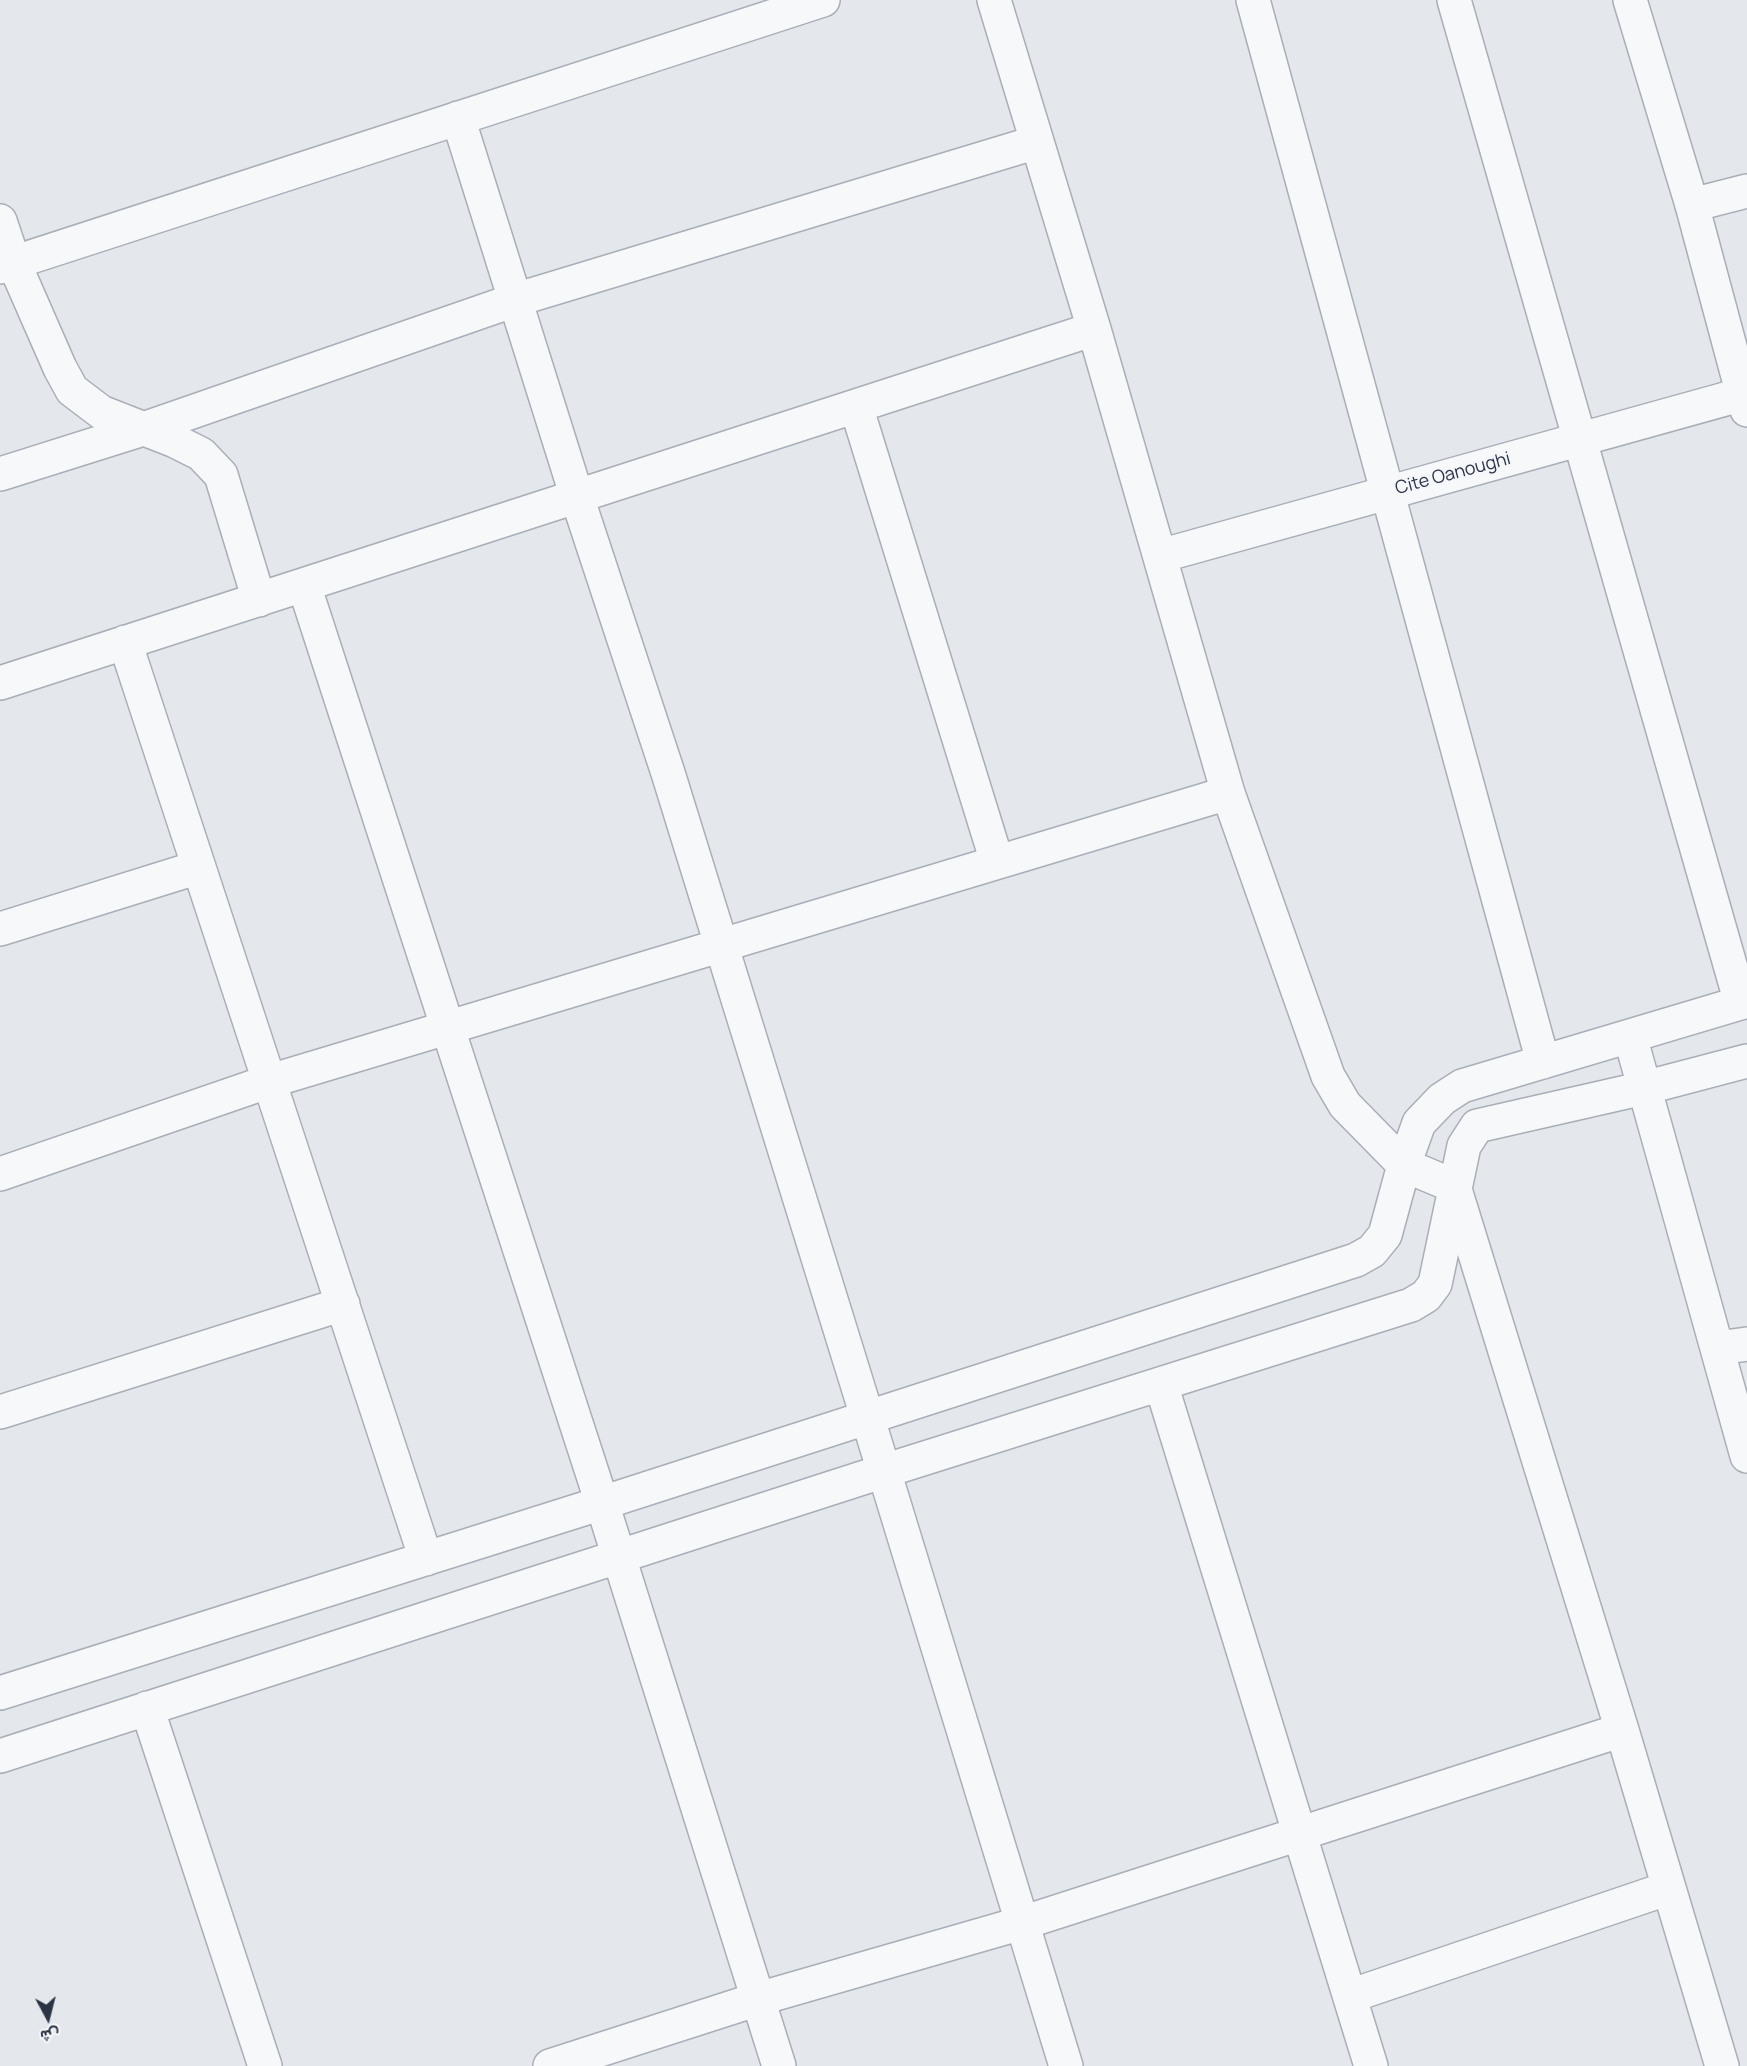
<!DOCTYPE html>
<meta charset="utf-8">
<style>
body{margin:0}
#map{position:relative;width:1747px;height:2066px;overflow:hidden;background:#e4e7ec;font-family:Manrope,Vazirmatn,sans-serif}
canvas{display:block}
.north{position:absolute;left:18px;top:1988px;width:60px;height:60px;-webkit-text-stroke:4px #f4f6f9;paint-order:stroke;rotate:173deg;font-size:16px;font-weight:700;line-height:24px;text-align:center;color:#2b3445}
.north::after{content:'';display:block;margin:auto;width:21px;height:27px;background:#2b3445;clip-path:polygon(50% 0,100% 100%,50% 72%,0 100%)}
</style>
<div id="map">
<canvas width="1747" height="2066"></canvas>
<div class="north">ش</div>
</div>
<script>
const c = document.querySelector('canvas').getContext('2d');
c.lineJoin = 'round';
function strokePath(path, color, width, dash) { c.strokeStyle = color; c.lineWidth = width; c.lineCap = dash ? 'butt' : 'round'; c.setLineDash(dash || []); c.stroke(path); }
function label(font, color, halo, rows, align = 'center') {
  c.font = font + ' Manrope,sans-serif'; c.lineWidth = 4.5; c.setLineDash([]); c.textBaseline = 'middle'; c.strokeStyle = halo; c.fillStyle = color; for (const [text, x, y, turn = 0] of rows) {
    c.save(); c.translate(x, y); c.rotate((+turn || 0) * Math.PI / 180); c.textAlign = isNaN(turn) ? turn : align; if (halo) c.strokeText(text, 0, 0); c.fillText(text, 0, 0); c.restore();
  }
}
const minor = new Path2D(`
 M994,0l100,329 134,464 100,283 17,29 59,60 50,21 168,544 100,336
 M1253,0l290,1062
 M1454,0l287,1003
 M458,118l119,379 91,276 216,698 182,595
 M1692,205l55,-14
 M0,221l14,42 46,105 12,22 29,22 74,29 26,13 20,21 38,125
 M0,267l823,-267
 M856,406l141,456
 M0,474l143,-45 372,-129 522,-158
 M1160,556l587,-163
 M304,585l298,918 177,563
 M125,642l301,917
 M0,683l1094,-354
 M0,929l199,-62
 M1630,1036l117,420
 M0,1174l270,-93 958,-288
 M1717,1348l30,-4
 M1161,1384l210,682
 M0,1412l343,-108
 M0,1693l602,-190 754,-243 16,-9 13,-16 19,-70 15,-42 23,-24 20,-13 285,-85
 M147,1708l118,358
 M0,1756l884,-285 527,-166 15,-9 9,-12 29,-138 13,-20 167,-38 103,-27
 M1350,1996l319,-108
 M550,2066l208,-67 264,-76 600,-193`);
const tertiary = new Path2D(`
 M1630,0l62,205 55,205`);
const streetNames = [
 ["Cite Oanoughi",1453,474,-15]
];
strokePath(minor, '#a9aeb7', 36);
strokePath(tertiary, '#a9aeb7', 36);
strokePath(minor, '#f7f8fa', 33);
strokePath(tertiary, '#f7f8fa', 33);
label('18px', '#2b3445', '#f4f6f9', streetNames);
</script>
